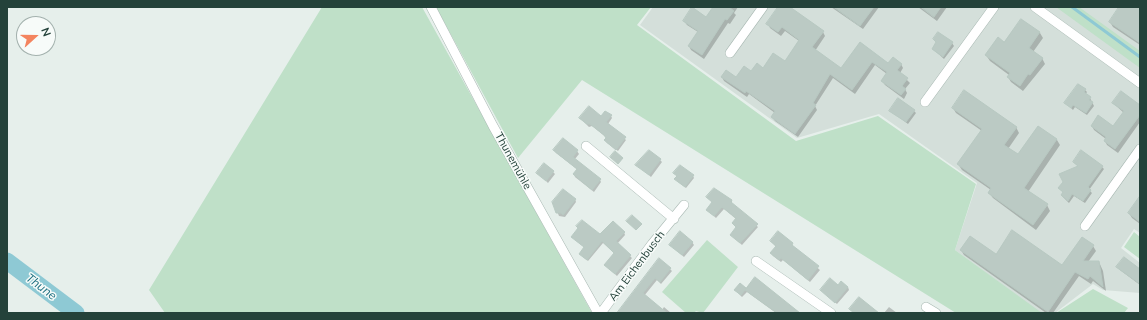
<!DOCTYPE html>
<meta charset="utf-8">
<style>
body{margin:0}
#map{position:relative;width:1147px;height:320px;overflow:hidden;background:#e6efeb;font-family:Mulish,sans-serif}
canvas{display:block}
.frame{position:absolute;inset:0;border:8px solid #24423a;pointer-events:none}
.north{position:absolute;left:16px;top:16px;width:40px;height:40px;box-sizing:border-box;background:#f7fbf9;border:1px solid #a3b1ad;border-radius:50%;rotate:69deg;font-size:11px;font-weight:700;line-height:16px;text-align:center;color:#24423a}
.north::after{content:'';display:block;margin:auto;width:14px;height:18px;background:#f4845f;clip-path:polygon(50% 0,100% 100%,50% 72%,0 100%)}
</style>
<div id="map">
<canvas width="1147" height="320"></canvas>
<div class="frame"></div>
<div class="north">N</div>
</div>
<script>
const c = document.querySelector('canvas').getContext('2d');
c.lineJoin = 'round';
function fill(path, color) { c.fillStyle = color; c.fill(path, 'evenodd'); }
function strokePath(path, color, width, dash) { c.strokeStyle = color; c.lineWidth = width; c.lineCap = dash ? 'butt' : 'round'; c.setLineDash(dash || []); c.stroke(path); }
function label(font, color, halo, rows, align = 'center') {
  c.font = font + ' Mulish,sans-serif'; c.lineWidth = 3; c.setLineDash([]); c.textBaseline = 'middle'; c.strokeStyle = halo; c.fillStyle = color; for (const [text, x, y, turn = 0] of rows) {
    c.save(); c.translate(x, y); c.rotate((+turn || 0) * Math.PI / 180); c.textAlign = isNaN(turn) ? turn : align; if (halo) c.strokeText(text, 0, 0); c.fillText(text, 0, 0); c.restore();
  }
}
const built = new Path2D(`
 M653,7h487v226l-6,-4 -13,19 19,15v30l-37,-3 -10,-6 -38,29h-15l-85,-63 22,-67 -98,-69 -82,24 -157,-113z`);
const green = new Path2D(`
 M322,7h100l170,306h-427l-16,-23z
 M436,7h215l-14,18 159,116 82,-25 98,68 -21,66 87,63h-86l-374,-233 -64,78z
 M1056,7h23l61,44v17z
 M1134,232l6,5v22l-16,-12z
 M707,240l31,27 -35,46 -7,-2 -2,2h-8l-24,-21z
 M1093,289l35,19 -4,5h-68z`);
const shadow = new Path2D(`
 M714,7h24l-4,6 2,2 -6,9 -2,-1 -24,36 -13,-9 -2,-4 9,-14 -11,-7 -3,-4 23,-3z
 M780,7h8l35,25 2,4 -10,15 27,19 18,-26 28,20h13l2,4 -3,5 10,10 -5,6 2,4 -3,6 -19,-14 -3,-4 5,-7 -12,-9 -20,29 -22,-16 -18,28 2,4 -19,27 -23,-16 -3,-4 3,-4 -26,-19 -2,3 -23,-16 -2,-4 14,1 49,-16 14,-21 -14,-10 -4,5 -11,-8 -2,-4z
 M831,7h48l-16,22z
 M918,7h29l-10,14z
 M1120,7h20v38l-27,-18 -3,-5z
 M1021,20l19,13 3,5 -10,14 9,6 3,6 -22,27 -12,-9 -3,-5 1,-2 -19,-14 -4,-6 19,-11z
 M934,39l18,4 2,3 -10,13 -11,-10 4,-6z
 M1078,85l7,5 2,2 -2,3 5,3 4,8 -7,9 -12,-8 -2,3 -7,-7z
 M1113,103l27,3v16l-22,31 -11,-8 -2,-4 1,-2 -12,-9 -2,-4 21,1 11,-14z
 M953,108l63,19 3,6 -11,16 10,7 20,-29 19,13 3,5 -32,47 19,13 3,6 -14,19 -43,-32 -4,-5 2,-3 -29,-20 -4,-6 24,-33 -26,-18z
 M891,111h23l2,2 -8,11z
 M611,116l1,2 -4,6 18,16 -8,11 -11,-8 -2,-3 2,-2 -15,-12 -3,1 -9,-9z
 M563,140l14,11 2,3 -4,5 25,21 1,2 -7,10 -19,-15 -1,-3 4,-4 -22,-17 -2,-3z
 M660,160l2,2 -11,15 -14,-12z
 M1074,162l28,5 2,2 -15,21 3,3 -7,10 -11,-7 -5,7 -7,-7 2,-3 -3,-3 17,-24z
 M553,172l2,2 -7,9 -10,-10z
 M675,173l18,3 1,2 -8,10 -9,-7v-5z
 M714,189l18,12v4l26,22 -16,18 -9,-8 4,-9 -4,-5 3,-4 -12,-10 -8,9 -9,-8 6,-7 -6,-6z
 M1140,198v26l-8,-6 -3,-5z
 M575,199l1,3 -11,15 -6,-1 -6,-14z
 M624,232l1,3 -8,9 15,14 -15,18 -12,-11 10,-11 -12,-11 -15,18 -6,-5 3,-8 -11,-9z
 M771,241l21,3 1,3 27,23 -10,12 -27,-22 -2,2 -8,-6 -2,-3 5,-6z
 M692,242l2,3 -10,12 -14,-12z
 M1093,246l3,5 -8,11h11l4,9 3,20 -13,-10 -2,3 -12,-8 -26,37h-7l-82,-58 -3,-5 101,16z
 M659,259l13,12 -11,13 -4,-4 -13,16 18,14 2,-3 7,6h-49z
 M1118,267l22,3v15l-20,-15z
 M838,286l10,1 1,3 -12,14 -16,-14z
 M735,290h11l53,23h-23l-29,-21 -5,5z
 M889,307l8,6h-13z`);
const stream = new Path2D(`
 M1072,7l68,50`);
const river = new Path2D(`
 M7,261l69,52`);
const building = new Path2D(`
 M692,7l14,10 7,-10h16l5,4 -7,9 -2,-1 -23,36 -14,-9 10,-15 -15,-10z
 M778,7h12l34,24 -12,16 29,21 19,-26 28,21 5,-6 9,7 -5,6 11,8 -6,8 4,3 -5,6 -20,-14 6,-9 -15,-10 -20,28 -22,-16 -17,29 3,2 -21,29 -24,-17 4,-6 -29,-20 -1,2 -24,-16 5,-7 10,7 8,-11 7,5 6,-8 6,5 10,-15 12,8 14,-21 -17,-13 -4,5 -12,-8z
 M834,7h40l-14,19z
 M921,7h20l-7,10z
 M1119,7h21v36l-31,-21z
 M1021,19l19,13 -11,16 14,10 -13,17 -2,-1 -8,12 -13,-9 3,-4 -25,-18 13,-18 6,5z
 M938,32l15,10 -10,15 -11,-8 4,-7 -3,-3z
 M1078,84l8,5 -2,3 7,5 -2,3 4,2 -7,11 -13,-8 -2,3 -7,-5z
 M964,90l53,37 -13,18 14,9 20,-28 19,13 -33,49 24,16 -15,21 -45,-32 3,-5 -34,-24 25,-35 -30,-21z
 M1121,91l19,14v10l-25,34 -11,-8 2,-4 -15,-11 7,-11 15,11 11,-15 -12,-8z
 M898,98l17,12 -9,12 -17,-11z
 M589,106l12,10 4,-5 7,4 -6,7 20,15 -10,13 -12,-10 2,-2 -2,-3 -14,-11h-3l-8,-6z
 M563,138l15,12 -5,7 28,22 -9,11 -19,-16 4,-5 -24,-19z
 M649,150l12,9 -12,16 -14,-10z
 M1081,150l22,16 -15,21 3,3 -8,11 -11,-7 -4,7 -7,-6 2,-3 -5,-4 5,-6 -4,-8 19,-8 -5,-4z
 M615,151l8,7 -5,6 -8,-7z
 M544,163l10,8 -8,10 -10,-8z
 M680,165l14,10 -9,12 -11,-8 3,-3 -4,-3z
 M714,188l18,12 -1,2 27,22 -18,19 -10,-8 6,-8 -4,-4 4,-5 -14,-11 -8,9 -8,-6 6,-8 -6,-5z
 M563,189l13,10 -13,16 -2,-2h-5l-4,-11z
 M1140,196v26l-12,-9z
 M632,215l10,9 -6,6 -10,-9z
 M582,220l18,14 13,-13 12,11 -9,9 15,14 -16,19 -11,-9 10,-12 -12,-12 -15,19 -8,-6 5,-7 -13,-10 7,-9 -2,-2z
 M1012,230l50,35 20,-28 12,8 -11,16h16l4,26 -13,-11 -2,3 -13,-7 -27,40 -88,-62 10,-14 26,18z
 M680,231l13,11 -11,13 -13,-10z
 M778,231l15,12 -1,2 27,21 -11,14 -27,-22 -2,2 -9,-7 6,-7 -6,-5z
 M1124,257l16,12v15l-24,-17z
 M659,258l12,10 -11,14 -5,-4 -12,15 24,20h-50z
 M755,277l45,36h-23l-32,-23 -4,5 -7,-5 6,-7 6,5z
 M830,278l8,7 3,-4 7,6 -13,16 -15,-13z
 M859,297l20,16h-25l-5,-4z`);
const minor = new Path2D(`
 M431,7l62,119 105,187
 M1035,7l105,76
 M730,53l33,-46
 M925,102l69,-95
 M586,146l88,73
 M1085,226l55,-77
 M756,261l75,52
 M926,307l10,6
 M601,313l51,-69 32,-39`);
const streetNames = [
 ["Thunemühle",513,161,61],
 ["Am Eichenbusch",637,266,-53]
];
const waterNames = [
 ["Thune",41,287,37]
];
fill(built, '#d4dfda');
fill(green, '#bfe0c8');
fill(shadow, '#0003');
strokePath(stream, '#8ec9d4', 3);
strokePath(river, '#8ec9d4', 17);
fill(building, '#bbcac4');
strokePath(building, '#b8c9c2', 1);
strokePath(minor, '#a8b8b2', 10);
strokePath(minor, '#fff', 9);
label('11px', '#24423a', '#f7fbf9', streetNames);
label('italic 12px', '#1c6f80', '#f7fbf9', waterNames);
</script>
